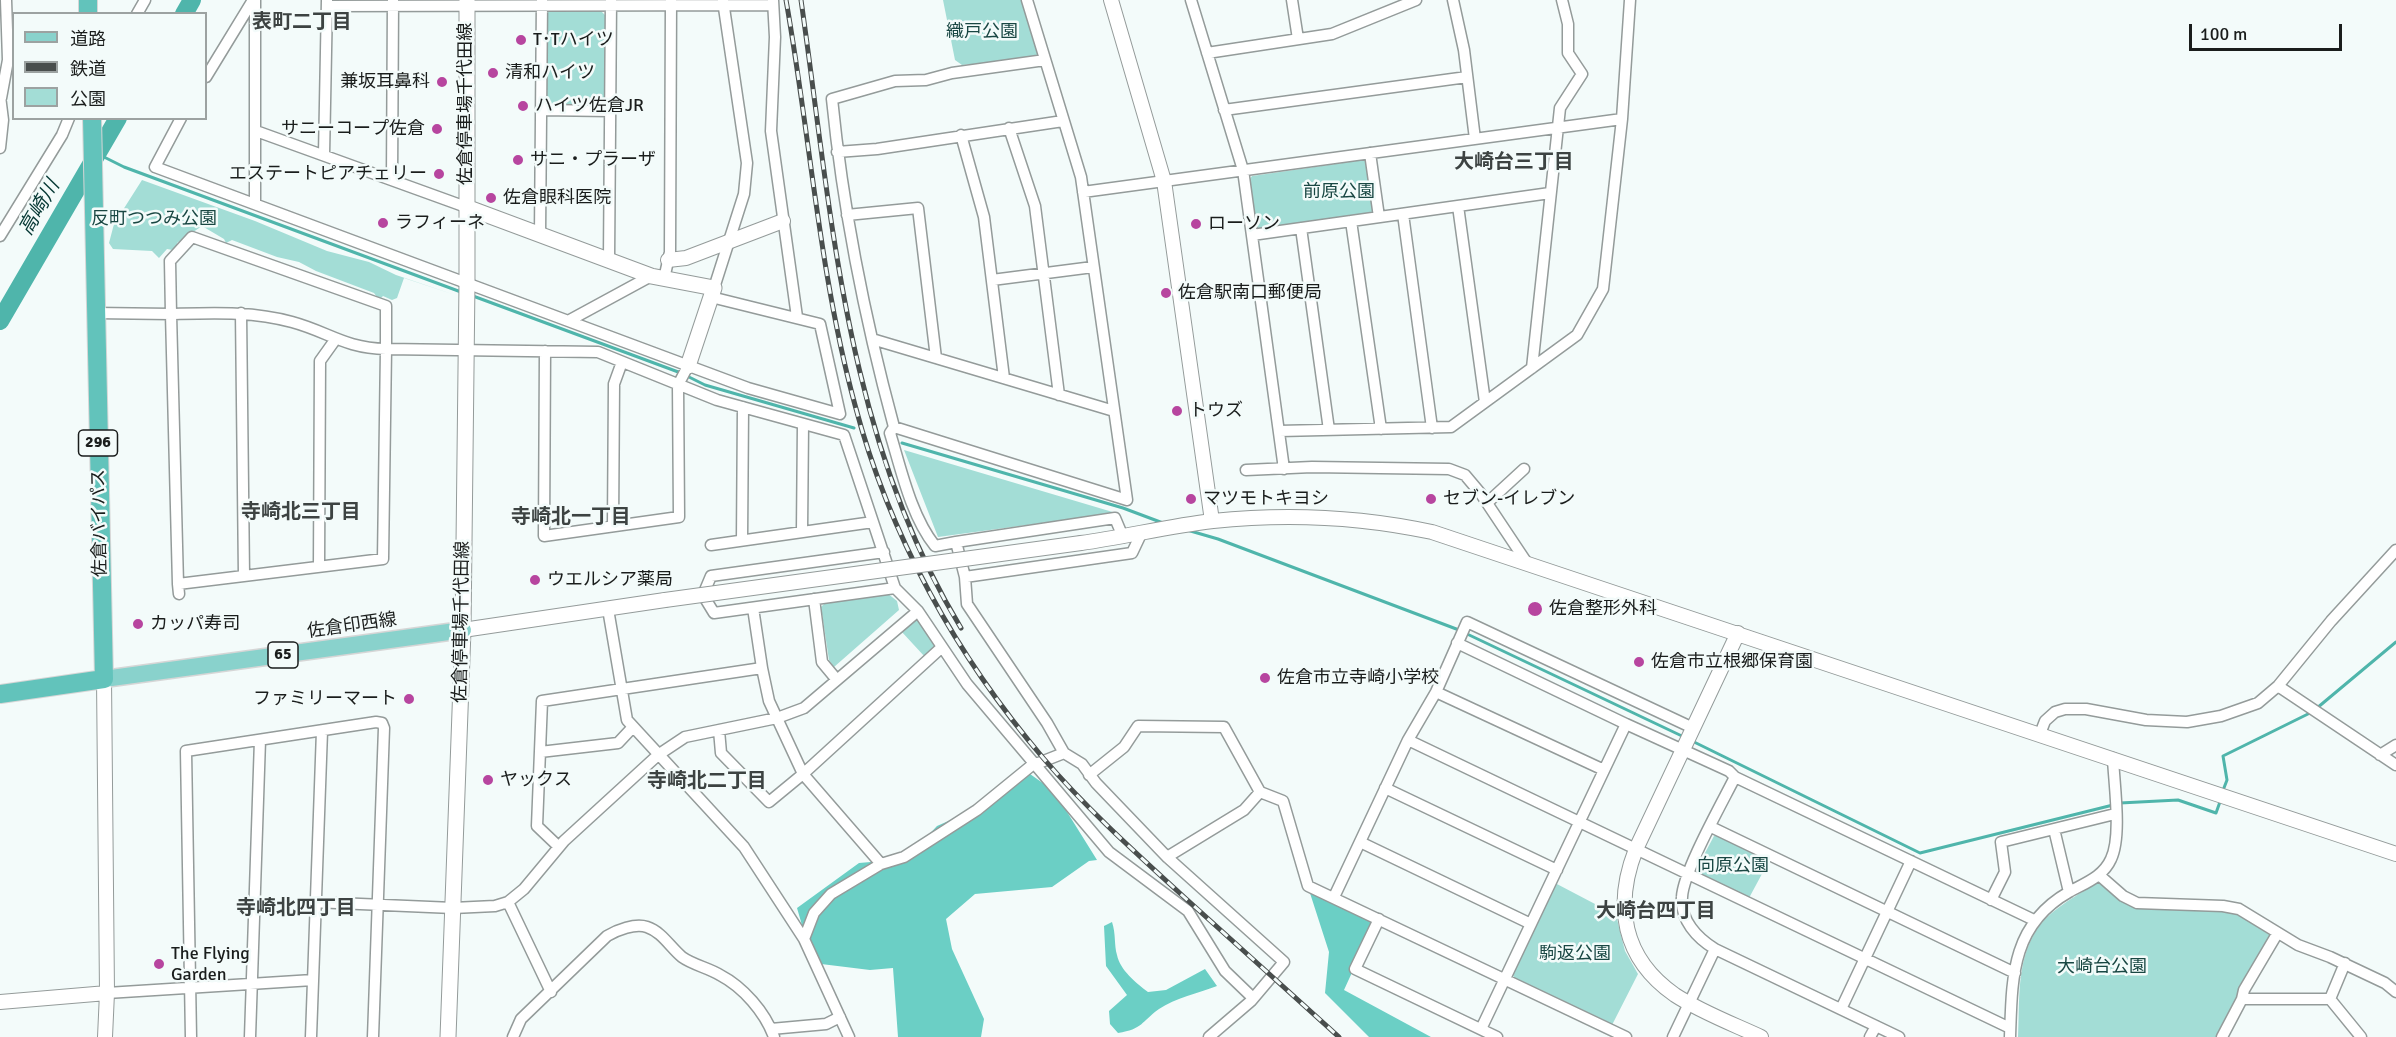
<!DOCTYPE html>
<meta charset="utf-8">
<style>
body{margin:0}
#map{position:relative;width:2396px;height:1037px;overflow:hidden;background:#f3fbfa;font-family:Signika,"Noto Sans JP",sans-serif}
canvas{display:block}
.legend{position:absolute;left:12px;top:12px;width:195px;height:108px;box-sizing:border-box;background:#f3fbfa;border:2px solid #9ca2a1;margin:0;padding:8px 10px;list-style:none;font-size:18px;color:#1a1d1c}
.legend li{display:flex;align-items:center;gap:12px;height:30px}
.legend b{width:30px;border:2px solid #9ca2a1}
.scale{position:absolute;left:2189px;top:24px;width:153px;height:27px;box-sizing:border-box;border:3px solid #1a1d1c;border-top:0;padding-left:8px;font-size:18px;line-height:21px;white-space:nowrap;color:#1a1d1c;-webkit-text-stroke:4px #f3fbfa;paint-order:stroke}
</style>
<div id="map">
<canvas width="2396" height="1037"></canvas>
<ul class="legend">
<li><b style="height:8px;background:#89d2cc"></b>道路</li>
<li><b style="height:8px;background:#494e4d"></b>鉄道</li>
<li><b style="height:16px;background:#a3ddd6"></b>公園</li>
</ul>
<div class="scale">100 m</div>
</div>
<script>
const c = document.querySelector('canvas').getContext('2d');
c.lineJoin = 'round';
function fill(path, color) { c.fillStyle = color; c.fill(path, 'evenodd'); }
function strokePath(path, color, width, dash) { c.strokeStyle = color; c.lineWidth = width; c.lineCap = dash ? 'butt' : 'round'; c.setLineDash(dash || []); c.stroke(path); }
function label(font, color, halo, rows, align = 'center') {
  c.font = font + ' Signika,"Noto Sans JP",sans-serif'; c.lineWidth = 5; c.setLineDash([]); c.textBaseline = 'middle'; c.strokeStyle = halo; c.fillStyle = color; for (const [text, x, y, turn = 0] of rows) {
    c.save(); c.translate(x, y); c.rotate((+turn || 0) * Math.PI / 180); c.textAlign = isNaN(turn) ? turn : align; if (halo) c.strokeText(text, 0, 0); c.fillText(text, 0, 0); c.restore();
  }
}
const green = new Path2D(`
 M943,0h80l16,54 -8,5 -69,6 -7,-5z
 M600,10l5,5v89l-7,5 -52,-4v-90l3,-4z
 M1363,160l5,2 7,48 -8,6 -108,14 -3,-4 -7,-46 3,-4z
 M142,180l113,41 72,30 42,11 27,13 59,20 -51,-17 -7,20 -5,2 -9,-4 -4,4 -5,-7 -58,-22 -17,-9 -22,-5 -45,-17 -6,3 -2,-4 -22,-13 -25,17 1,8 -11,-2 -8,9 -7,-7 -39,-2 -4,-6 5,-19z
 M904,450l212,63 -178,24z
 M887,593l10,8 2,9 -65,57 -5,-7 -8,-53 4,-4z
 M914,619h4l17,27 -10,11 -24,-26z
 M1719,833l51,26 -21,39 -49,-23 -3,-7 17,-32z
 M1555,883l61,32 9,36 13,23 -26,51 -98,-47 -2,-6z
 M2100,883l20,13 114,16 36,23 -52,102h-200c2,-35 -2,-75 18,-106 12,-20 39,-34 58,-47z`);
const forest = new Path2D(`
 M1030,774l24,17 43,69 -8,1 -37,26 -77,7 -29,25 6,30 32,70 -3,18h-83l-5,-69 -23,2 -57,-7 -16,-55 62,-45 47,-4 31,-33 43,-19z
 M1309,890l66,32 -31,68 87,47h-62l-44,-44 4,-41z
 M1112,922c4,12 2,23 5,33 3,15 19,28 31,37l18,-2 39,-21 12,17c-18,7 -42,12 -58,23 -18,13 -16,20 -41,24l-8,-9 -1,-13 18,-16 -21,-29 -2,-40z`);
const stream = new Path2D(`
 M100,155l24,12 337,125
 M473,296l208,77
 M687,376l18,9 149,43
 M902,443l221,65 40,15
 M1187,530l31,9 241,91
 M1465,633l219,104
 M2317,708l79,-66
 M1690,740l230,113 193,-48
 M2222,793l5,-13 -4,-24 89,-44
 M2120,803l58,-3 38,13 5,-14`);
const river = new Path2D(`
 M184,14l8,-14
 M0,321l118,-203`);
const minor = new Path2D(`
 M255,0v204
 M773,0l2,37 -4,94 26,186
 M1027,0l54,177 46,323 -233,-73c-29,-107 -51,-218 -62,-328l63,-18 31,-1 26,-7 93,-13
 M1191,0l52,170 41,299
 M1292,0l6,39
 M1453,0l11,50 11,89
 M327,6l446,-1
 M137,14l8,-14
 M1207,53l125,-19 84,-34
 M206,77l47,-77
 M0,96l3,24 -3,28
 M1,98l7,-38 -2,-60
 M541,110l69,1
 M1224,110l243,-33
 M181,118l-26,49 593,221 92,26 -20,-90 -109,-27
 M1009,128l26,78 24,189
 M256,131l210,76
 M961,135l23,82 20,161
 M837,152l40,-3 186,-28
 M1370,153l9,64
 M324,155l3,-155
 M392,180l1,-180
 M1083,192l539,-73
 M1458,206l27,196
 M1403,214l29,214
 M847,215l71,-7 18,150
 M1351,221l30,208
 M1301,228l28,202
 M540,235l2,-235
 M1252,235l298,-42
 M0,236l62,-101 7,-17
 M609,260l2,-260
 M664,279l6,-27 1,-252
 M992,280l101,-13
 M714,288l30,-94 3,-31 -24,-162
 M95,313l76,1 -1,-53 22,-24 194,69v43l212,3 119,48 127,35 51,153 23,23 49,73 142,168 79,59 37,60 28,27
 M241,313l3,263
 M570,320l81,-44
 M872,339l242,72
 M545,351l-1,185 135,-19 -1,-132 10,-19
 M1532,368l28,-260 22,-34 -14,-21v-29l-6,-24
 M894,427l-4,6c11,36 21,83 45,113l21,-4 9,35 2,27 80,119 17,30 18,11 14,19 71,74 117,105 -33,39 -42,36
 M1279,431l172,-4 126,-92 26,-46 19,-170 8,-119
 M1246,470l66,-3 137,2 16,6 16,19 46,69
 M1487,503l37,-34
 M613,526l1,-142 8,-22
 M802,531l1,-107
 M742,540l1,-133
 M956,542l159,-24 8,19
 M711,545l162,-23
 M884,552l-173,24 -8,19 11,18 181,-25
 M319,567l1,-206 15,-21
 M965,577l167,-24 9,-19
 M178,584l205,-25 3,-210c-42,-1 -57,-17 -94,-27 -39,-11 -80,-9 -121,-8l7,270 1,10
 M814,599l8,63 15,18
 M608,609l19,111 117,127 60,92 45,98
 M1457,643l169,81 -145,305
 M762,668l7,33 34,73 78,90
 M2278,686l118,79
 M1436,692l168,78
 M1626,724l103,47 6,6
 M719,730l2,23 48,49 34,-28 138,-126
 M2040,734l5,-13 10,-9 10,-3h21l60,11 41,2 34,-6 37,-13 20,-17 53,-65 65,-71
 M1408,740l602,288
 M540,752l78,-9 15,-16
 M2380,755l16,-10
 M1089,775l35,-28 14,-21 86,1 36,65 -16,18 -77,47
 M1385,788l172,82
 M1260,792l23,9 25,85 318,151
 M1711,827l304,146
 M2054,829l15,63
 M1360,842l171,82
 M559,847l-22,-21 5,-125 220,-33 -9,-60
 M2099,875l24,21 14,7 86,3 16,3 59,36 32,12 55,26 11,9
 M1334,897l74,-157 28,-48 31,-70 226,106
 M1991,900l14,-28 -4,-30 114,-28
 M314,902l139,6 42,-2 13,-4 16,-13 40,-48 94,-86 27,-18 92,-19 27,-10 114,-97
 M508,902l43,90
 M1379,919l-24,50 142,68
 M804,939l10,-26 17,-19 50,-30 23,-7 73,-47 54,-44 33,-13
 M1715,949c-18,-11 -35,-29 -33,-52 1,-25 40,-94 53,-120l299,143
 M107,993l206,-13
 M2242,999l2,-9 33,-56
 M2330,999l15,-36
 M1841,1009l70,-148
 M771,1029l55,-5 14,-7
 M191,1037l-5,-286 190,-29 6,1 2,5 -11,309
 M250,1037l10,-297
 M311,1037l11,-306
 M513,1037l8,-18 86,-83c10,-6 28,-13 40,-9 15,5 23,20 35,30 11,8 27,11 38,18 23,12 45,37 54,62
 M1673,1037l42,-88 184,88
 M1870,1037l6,-11
 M2010,1037c2,-59 1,-112 59,-145 16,-9 34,-15 42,-33 11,-23 3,-75 2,-101
 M2222,1037l20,-38h88l31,38`);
const tertiary = new Path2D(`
 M1111,0l53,181 48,340
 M668,260l18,-2 97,-37
 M1081,543c44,-6 88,-17 132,-22 75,-8 144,-5 219,11l964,322
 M463,630l202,-30
 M1738,633l-102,216c-22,56 -14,109 39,146 26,17 58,29 86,42
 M104,679l3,314 -2,44
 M0,1002l107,-9`);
const secondary = new Path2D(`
 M466,207l185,69 63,12 -26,78
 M448,1037l15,-407 4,-348v-282`);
const primary = new Path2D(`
 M104,679l359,-49`);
const trunk = new Path2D(`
 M88,0v14
 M0,694l104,-15 -12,-561`);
const rail = new Path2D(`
 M786,0c24,135 33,273 69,405 34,130 102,252 189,354 43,50 92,94 140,138 52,47 103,93 155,140
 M801,0c31,216 44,437 160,628`);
const tertiaryBridge = new Path2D(`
 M665,600l416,-57`);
const markers = [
 [521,40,6,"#b7459f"],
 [493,73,6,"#b7459f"],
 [442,82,6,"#b7459f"],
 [523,106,6,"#b7459f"],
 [437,129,6,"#b7459f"],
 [518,160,6,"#b7459f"],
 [439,174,6,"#b7459f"],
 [491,198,6,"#b7459f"],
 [383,223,6,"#b7459f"],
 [1196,224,6,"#b7459f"],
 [1166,293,6,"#b7459f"],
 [1177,411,6,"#b7459f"],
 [1191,499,6,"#b7459f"],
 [1431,499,6,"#b7459f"],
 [535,580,6,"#b7459f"],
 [1535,609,8,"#b7459f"],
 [138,624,6,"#b7459f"],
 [1639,662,6,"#b7459f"],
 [1265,678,6,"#b7459f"],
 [409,699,6,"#b7459f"],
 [488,780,6,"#b7459f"],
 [159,964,6,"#b7459f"]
];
const shields = [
 [98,443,39],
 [283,655,30]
];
const shieldNames = [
 ["296",98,443],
 ["65",283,655]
];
const parkNames = [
 ["織戸公園",982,32],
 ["前原公園",1339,192],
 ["反町つつみ公園",154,219],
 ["向原公園",1733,866],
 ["駒返公園",1575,954],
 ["大崎台公園",2102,967]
];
const poiNames = [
 ["T･Tハイツ",533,40],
 ["清和ハイツ",505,73],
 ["兼坂耳鼻科",430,82,"right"],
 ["ハイツ佐倉JR",535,106],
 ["サニーコープ佐倉",425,129,"right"],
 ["サニ・プラーザ",530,160],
 ["エステートピアチェリー",427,174,"right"],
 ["佐倉眼科医院",503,198],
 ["ラフィーネ",395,223],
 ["ローソン",1208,224],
 ["佐倉駅南口郵便局",1178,293],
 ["トウズ",1189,411],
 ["マツモトキヨシ",1203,499],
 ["セブン-イレブン",1443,499],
 ["ウエルシア薬局",547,580],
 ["佐倉整形外科",1549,609],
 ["カッパ寿司",150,624],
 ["佐倉市立根郷保育園",1651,662],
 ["佐倉市立寺崎小学校",1277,678],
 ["ファミリーマート",397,699,"right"],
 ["ヤックス",500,780],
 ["The Flying",171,954],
 ["Garden",171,975]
];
const streetNames = [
 ["佐倉停車場千代田線",466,104,-90],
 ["佐倉バイパス",100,523,-91],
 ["佐倉停車場千代田線",462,622,-89],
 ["佐倉印西線",352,626,-8]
];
const neighbourhoodNames = [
 ["表町二丁目",302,23],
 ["大崎台三丁目",1514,163],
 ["寺崎北三丁目",301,513],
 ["寺崎北一丁目",571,518],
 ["寺崎北二丁目",707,782],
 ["寺崎北四丁目",296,909],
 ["大崎台四丁目",1656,912]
];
const waterNames = [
 ["高崎川",40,208,-60]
];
fill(green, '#a3ddd6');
fill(forest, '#6bcfc5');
strokePath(stream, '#4fb5ab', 3);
strokePath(river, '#4fb5ab', 18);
strokePath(minor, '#949b9a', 13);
strokePath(tertiary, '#949b9a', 16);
strokePath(secondary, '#949b9a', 17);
strokePath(primary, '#d6d6d6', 19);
strokePath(trunk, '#d6d6d6', 20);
strokePath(minor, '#fff', 10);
strokePath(tertiary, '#fff', 14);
strokePath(secondary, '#fff', 15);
strokePath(primary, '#89d2cc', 16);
strokePath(trunk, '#62c3bb', 18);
strokePath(rail, '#494e4d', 5);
strokePath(rail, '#f3fbfa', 3, [9]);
strokePath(tertiaryBridge, '#949b9a', 16, []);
strokePath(tertiaryBridge, '#fff', 14);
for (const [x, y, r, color] of markers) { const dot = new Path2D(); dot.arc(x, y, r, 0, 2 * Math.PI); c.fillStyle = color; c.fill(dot); strokePath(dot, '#f3fbfa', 2); }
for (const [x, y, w] of shields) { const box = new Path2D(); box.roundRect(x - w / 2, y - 13, w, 26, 4.5); c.fillStyle = '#f3fbfa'; c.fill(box); strokePath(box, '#1a1d1c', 1.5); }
label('bold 16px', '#1a1d1c', null, shieldNames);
label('18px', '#194743', '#f3fbfa', parkNames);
label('18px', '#1a1d1c', '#f3fbfa', poiNames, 'left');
label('18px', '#1a1d1c', '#f3fbfa', streetNames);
label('bold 20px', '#3d4342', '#f3fbfa', neighbourhoodNames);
label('italic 20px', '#043733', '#f3fbfa', waterNames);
</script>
